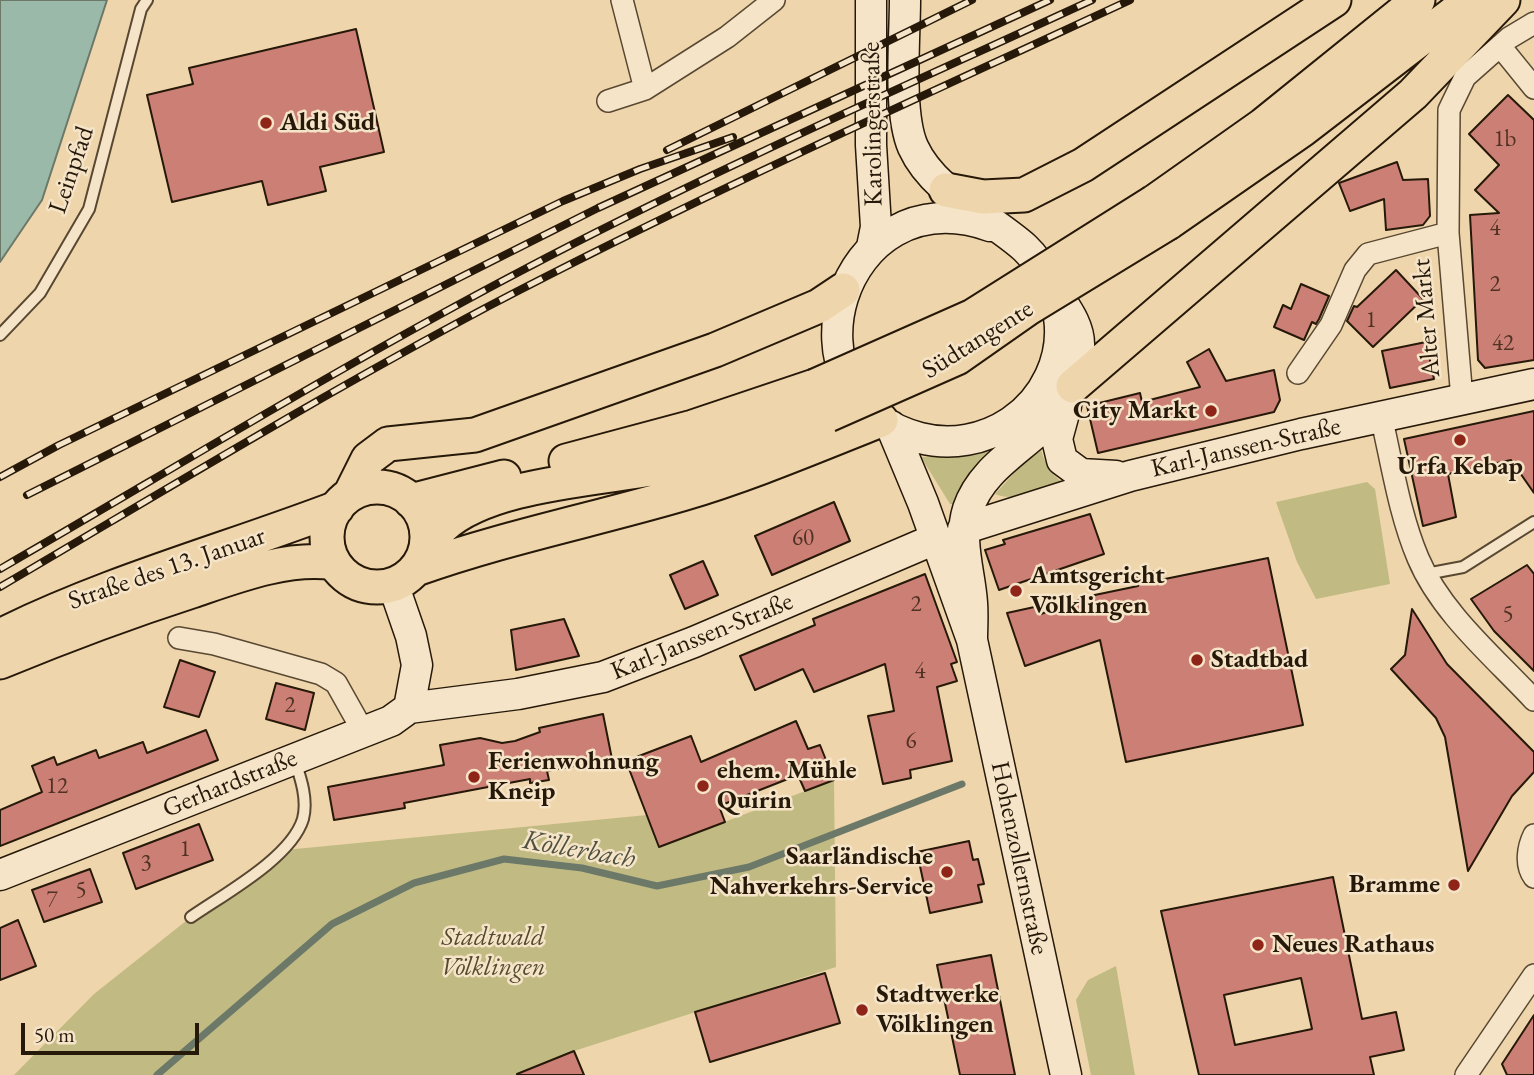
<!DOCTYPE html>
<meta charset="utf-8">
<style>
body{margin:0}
#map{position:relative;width:1534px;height:1075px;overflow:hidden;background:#efd5ab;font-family:"EB Garamond",serif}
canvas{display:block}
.scale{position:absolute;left:21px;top:1023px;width:178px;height:32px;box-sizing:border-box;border:4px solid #261909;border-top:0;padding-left:9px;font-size:21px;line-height:24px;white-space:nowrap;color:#261909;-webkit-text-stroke:5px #f5e4c8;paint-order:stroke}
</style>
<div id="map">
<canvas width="1534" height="1075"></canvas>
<div class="scale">50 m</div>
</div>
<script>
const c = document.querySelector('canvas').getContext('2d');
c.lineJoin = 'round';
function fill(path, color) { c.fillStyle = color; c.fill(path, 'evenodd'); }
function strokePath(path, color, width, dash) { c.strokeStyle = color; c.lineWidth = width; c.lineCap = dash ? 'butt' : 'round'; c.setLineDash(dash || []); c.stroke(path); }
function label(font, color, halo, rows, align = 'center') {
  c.font = font + ' "EB Garamond",serif'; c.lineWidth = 5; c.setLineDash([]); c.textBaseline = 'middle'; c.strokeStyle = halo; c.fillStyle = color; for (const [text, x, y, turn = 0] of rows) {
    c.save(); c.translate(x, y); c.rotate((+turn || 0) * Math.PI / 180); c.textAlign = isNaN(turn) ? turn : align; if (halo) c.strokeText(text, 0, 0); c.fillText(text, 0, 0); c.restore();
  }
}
const green = new Path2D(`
 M1040,445c4,18 10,29 25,39 -19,5 -51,19 -70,10z
 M1002,447l-41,44 -7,13h-4l-29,-47 38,-2z
 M1367,482l8,7 15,95 -74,15 -19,-37 -21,-60z
 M834,780l2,187 -262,84 -58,24h-502l80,-81 97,-77 94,-67 362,-35 12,32z
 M1116,966l19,109h-44l-15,-75 12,-20z`);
const water = new Path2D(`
 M0,0h107l-65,200 -42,62z`);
const stream = new Path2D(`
 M157,1075l175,-151 82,-41 90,-24 78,9 75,18 92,-19 213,-83`);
const building = new Path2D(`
 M356,29l28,123 -64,15 6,24 -58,14 -6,-24 -90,21 -25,-107 46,-11 -4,-16z
 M1508,95l26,25v240l-49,8 -7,-8 -8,-145 29,-2 -24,-23 24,-25 -30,-31z
 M1397,162l6,18 25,-1 2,37 -7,9 -37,5 -2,-31 -34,12 -11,-28z
 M1396,270l27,29 -50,48 -26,-26 7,-15 3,1z
 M1301,284l28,12 -10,23 -3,5 -4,-2 -8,18 -30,-13 9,-22 8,4z
 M1426,342l8,37 -44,9 -8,-37z
 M1209,349l17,32 48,-11 6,30 -6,12 -176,41 -11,-47 53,-13 2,9 58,-15 -13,-25z
 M1534,411v82l-23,-33 -63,14 8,43 -33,9 -19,-87z
 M834,502l16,39 -78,34 -17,-39z
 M1090,514l14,40 -105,36 -14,-40 20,-6 -2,-4z
 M1268,558l35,167 -177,37 -26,-122 -75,26 -18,-53 32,-7 2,8 49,-18 48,-10 -2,-11 17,-4 2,10z
 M703,561l15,34 -33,14 -15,-34z
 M1527,565l7,9v97l-40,-40 -23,-32z
 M925,574l32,88 -6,2 6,17 -20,6 15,74 -42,9 1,8 -28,6 -15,-68 26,-5 -9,-47 -71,28 -11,-23 -48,21 -15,-34 75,-31 -2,-6z
 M1412,609l35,55 87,88v20l-22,24 -44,75 -23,-134 -9,-19 -45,-49 14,-14z
 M564,619l15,37 -63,14 -5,-40z
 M180,660l35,12 -16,45 -35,-10z
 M276,683l38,10 -9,37 -39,-11z
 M603,714l9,45 -65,12 2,9 -19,3v-4l-126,24 1,5 -71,12 -6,-33 116,-22 -4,-20 40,-7 22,5 13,-2 25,-9 -1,-4z
 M796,721l12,28 12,-4 14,35 -29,11 -7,-16 -79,31 6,16 -66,25 -33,-86 65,-25 10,26z
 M206,730l12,30 -218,86v-36l42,-18 -10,-26 22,-9 3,8 39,-15 3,8 44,-16 4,11z
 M199,824l14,36 -77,29 -13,-36z
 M969,841l4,19 5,-1 6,25 -6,1 4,17 -52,11 -13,-61z
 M90,869l12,33 -58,20 -12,-32z
 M1333,877l29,142 34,-7 8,38 -34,7 4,18h-175l-38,-164zM1301,978l11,51 -77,16 -11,-50z
 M18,920l18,46 -36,14v-52z
 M991,955l24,120h-55l-23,-110z
 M825,973l15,50 -130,39 -15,-50z
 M1534,1015v60h-27l-5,-11z
 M574,1051l10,24h-67v-1z`);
const lane = new Path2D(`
 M0,335l40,-42 49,-84 52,-200 6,-9
 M1426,574l37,-7 71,-45
 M191,917c33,-23 100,-59 112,-98 5,-19 -2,-40 -8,-58`);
const street = new Path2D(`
 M622,0l23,89
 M1500,46l34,42
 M608,101l37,-12 82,-52 47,-37
 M1298,373l33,-48 24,-55 13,-16 80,-21
 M1462,399l-14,-166 1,-123 16,-33 44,-39 25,-15
 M1381,416c11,47 18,97 37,142 23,55 76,99 116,142
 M179,638l35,6 107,30 15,9 27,48
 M1534,835c-6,12 -9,30 0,42
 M1466,1075l68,-100`);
const secondary = new Path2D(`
 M871,0v145l5,82 -4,20
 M905,0c0,39 -7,113 8,147 21,46 75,68 112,101 15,14 22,32 33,48 9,14 21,30 21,48 3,90 -89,99 -111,165 -10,32 2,63 4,94 1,12 0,25 0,37
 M990,226c-151,-53 -218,173 -70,212 31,8 64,2 91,-16 34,-23 54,-64 48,-105
 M1066,406l-9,33 5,21 19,14 35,2
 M891,426l32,77 49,137 94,435
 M963,529l167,-53 171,-42 233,-50
 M393,584l18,52 6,29 -8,43
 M0,875l391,-154 18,-13 109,-14 85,-17 91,-35 241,-103`);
const primary = new Path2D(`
 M946,190l37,7 41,-2 59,-30 251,-165
 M1154,202l109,-77 155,-125
 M1168,223l134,-93 169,-130
 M1073,386l340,-292 90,-94
 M566,461l127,-34 122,-41
 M327 537a50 50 0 1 1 100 0a50 50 0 1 1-100 0Z
 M350,495l18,-36 20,-15 87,-9 240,-85 104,-44 24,-16
 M411,501l93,-24
 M426,548c5,-7 10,-15 16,-21 51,-48 179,-48 245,-65 47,-13 94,-31 141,-47
 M416,569c87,-31 177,-49 266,-75 68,-20 133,-48 199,-74
 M0,636c109,-54 224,-85 337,-128
 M0,662c63,-26 127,-50 192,-71 44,-15 96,-35 142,-28`);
const rail = new Path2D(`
 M667,150l305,-150
 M0,477l59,-32 504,-244 77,-32 93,-32
 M27,495l571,-287 452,-208
 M0,569c173,-100 344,-205 521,-298 186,-98 380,-183 571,-271
 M0,587c162,-95 323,-193 489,-281 210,-110 426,-206 641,-306`);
const primaryBridge = new Path2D(`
 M815,386l158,-70 181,-114
 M828,415l129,-57 70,-49 141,-86`);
const markers = [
 [266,123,7,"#8f2418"],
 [1211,411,7,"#8f2418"],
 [1460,440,7,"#8f2418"],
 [1016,591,7,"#8f2418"],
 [1197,660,7,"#8f2418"],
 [474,777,7,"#8f2418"],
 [703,786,7,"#8f2418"],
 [947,872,7,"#8f2418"],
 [1454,885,7,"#8f2418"],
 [1258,945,7,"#8f2418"],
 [862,1010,7,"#8f2418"]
];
const numberNames = [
 ["1b",1505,140],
 ["4",1495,229],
 ["2",1495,285],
 ["1",1371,321],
 ["42",1503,344],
 ["60",803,539],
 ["2",916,605],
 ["5",1508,615],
 ["4",920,672],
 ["2",290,706],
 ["6",911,742],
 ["12",57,787],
 ["1",185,850],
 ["3",146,864],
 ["5",81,891],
 ["7",52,901]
];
const poiNames = [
 ["Aldi Süd",280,123],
 ["City Markt",1197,411,"right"],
 ["Urfa Kebap",1460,467,"center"],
 ["Amtsgericht",1030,576],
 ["Völklingen",1030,606],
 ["Stadtbad",1211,660],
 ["Ferienwohnung",488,762],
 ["Kneip",488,792],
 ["ehem. Mühle",717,771],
 ["Quirin",717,801],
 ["Saarländische",933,857,"right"],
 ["Nahverkehrs-Service",933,887,"right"],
 ["Bramme",1440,885,"right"],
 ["Neues Rathaus",1272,945],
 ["Stadtwerke",876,995],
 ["Völklingen",876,1025]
];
const streetNames = [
 ["Karolingerstraße",873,124,-91],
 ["Leinpfad",72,170,-71],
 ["Alter Markt",1427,318,-95],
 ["Südtangente",978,340,-32],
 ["Karl-Janssen-Straße",1246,448,-13],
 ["Straße des 13. Januar",167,569,-19],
 ["Karl-Janssen-Straße",702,637,-22],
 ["Gerhardstraße",230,784,-22],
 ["Hohenzollernstraße",1019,858,78]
];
const parkNames = [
 ["Stadtwald",493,938],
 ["Völklingen",493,968]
];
const waterNames = [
 ["Köllerbach",579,850,10]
];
fill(green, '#c1bb83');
fill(water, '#9ab9a9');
strokePath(water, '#6c7969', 2);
strokePath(stream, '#6c7969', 7);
fill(building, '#cc7f74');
strokePath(building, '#261909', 2);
strokePath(lane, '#584832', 14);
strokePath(street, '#584832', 24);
strokePath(secondary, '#261909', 33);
strokePath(primary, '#261909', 37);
strokePath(lane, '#f5e4c8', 10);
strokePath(street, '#f5e4c8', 21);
strokePath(secondary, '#f5e4c8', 30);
strokePath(primary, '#efd5ab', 33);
strokePath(rail, '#261909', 8);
strokePath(rail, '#f5e4c8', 5, [16]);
strokePath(primaryBridge, '#261909', 37, []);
strokePath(primaryBridge, '#efd5ab', 33);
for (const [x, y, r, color] of markers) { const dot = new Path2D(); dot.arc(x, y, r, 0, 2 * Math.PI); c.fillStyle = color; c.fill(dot); strokePath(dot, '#f5e4c8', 2.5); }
label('23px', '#503224', null, numberNames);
label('bold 26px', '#261909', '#f5e4c8', poiNames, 'left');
label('26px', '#261909', '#f5e4c8', streetNames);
label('italic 26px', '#544a2e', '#f5e4c8', parkNames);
label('italic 28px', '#4f5141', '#f5e4c8', waterNames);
</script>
